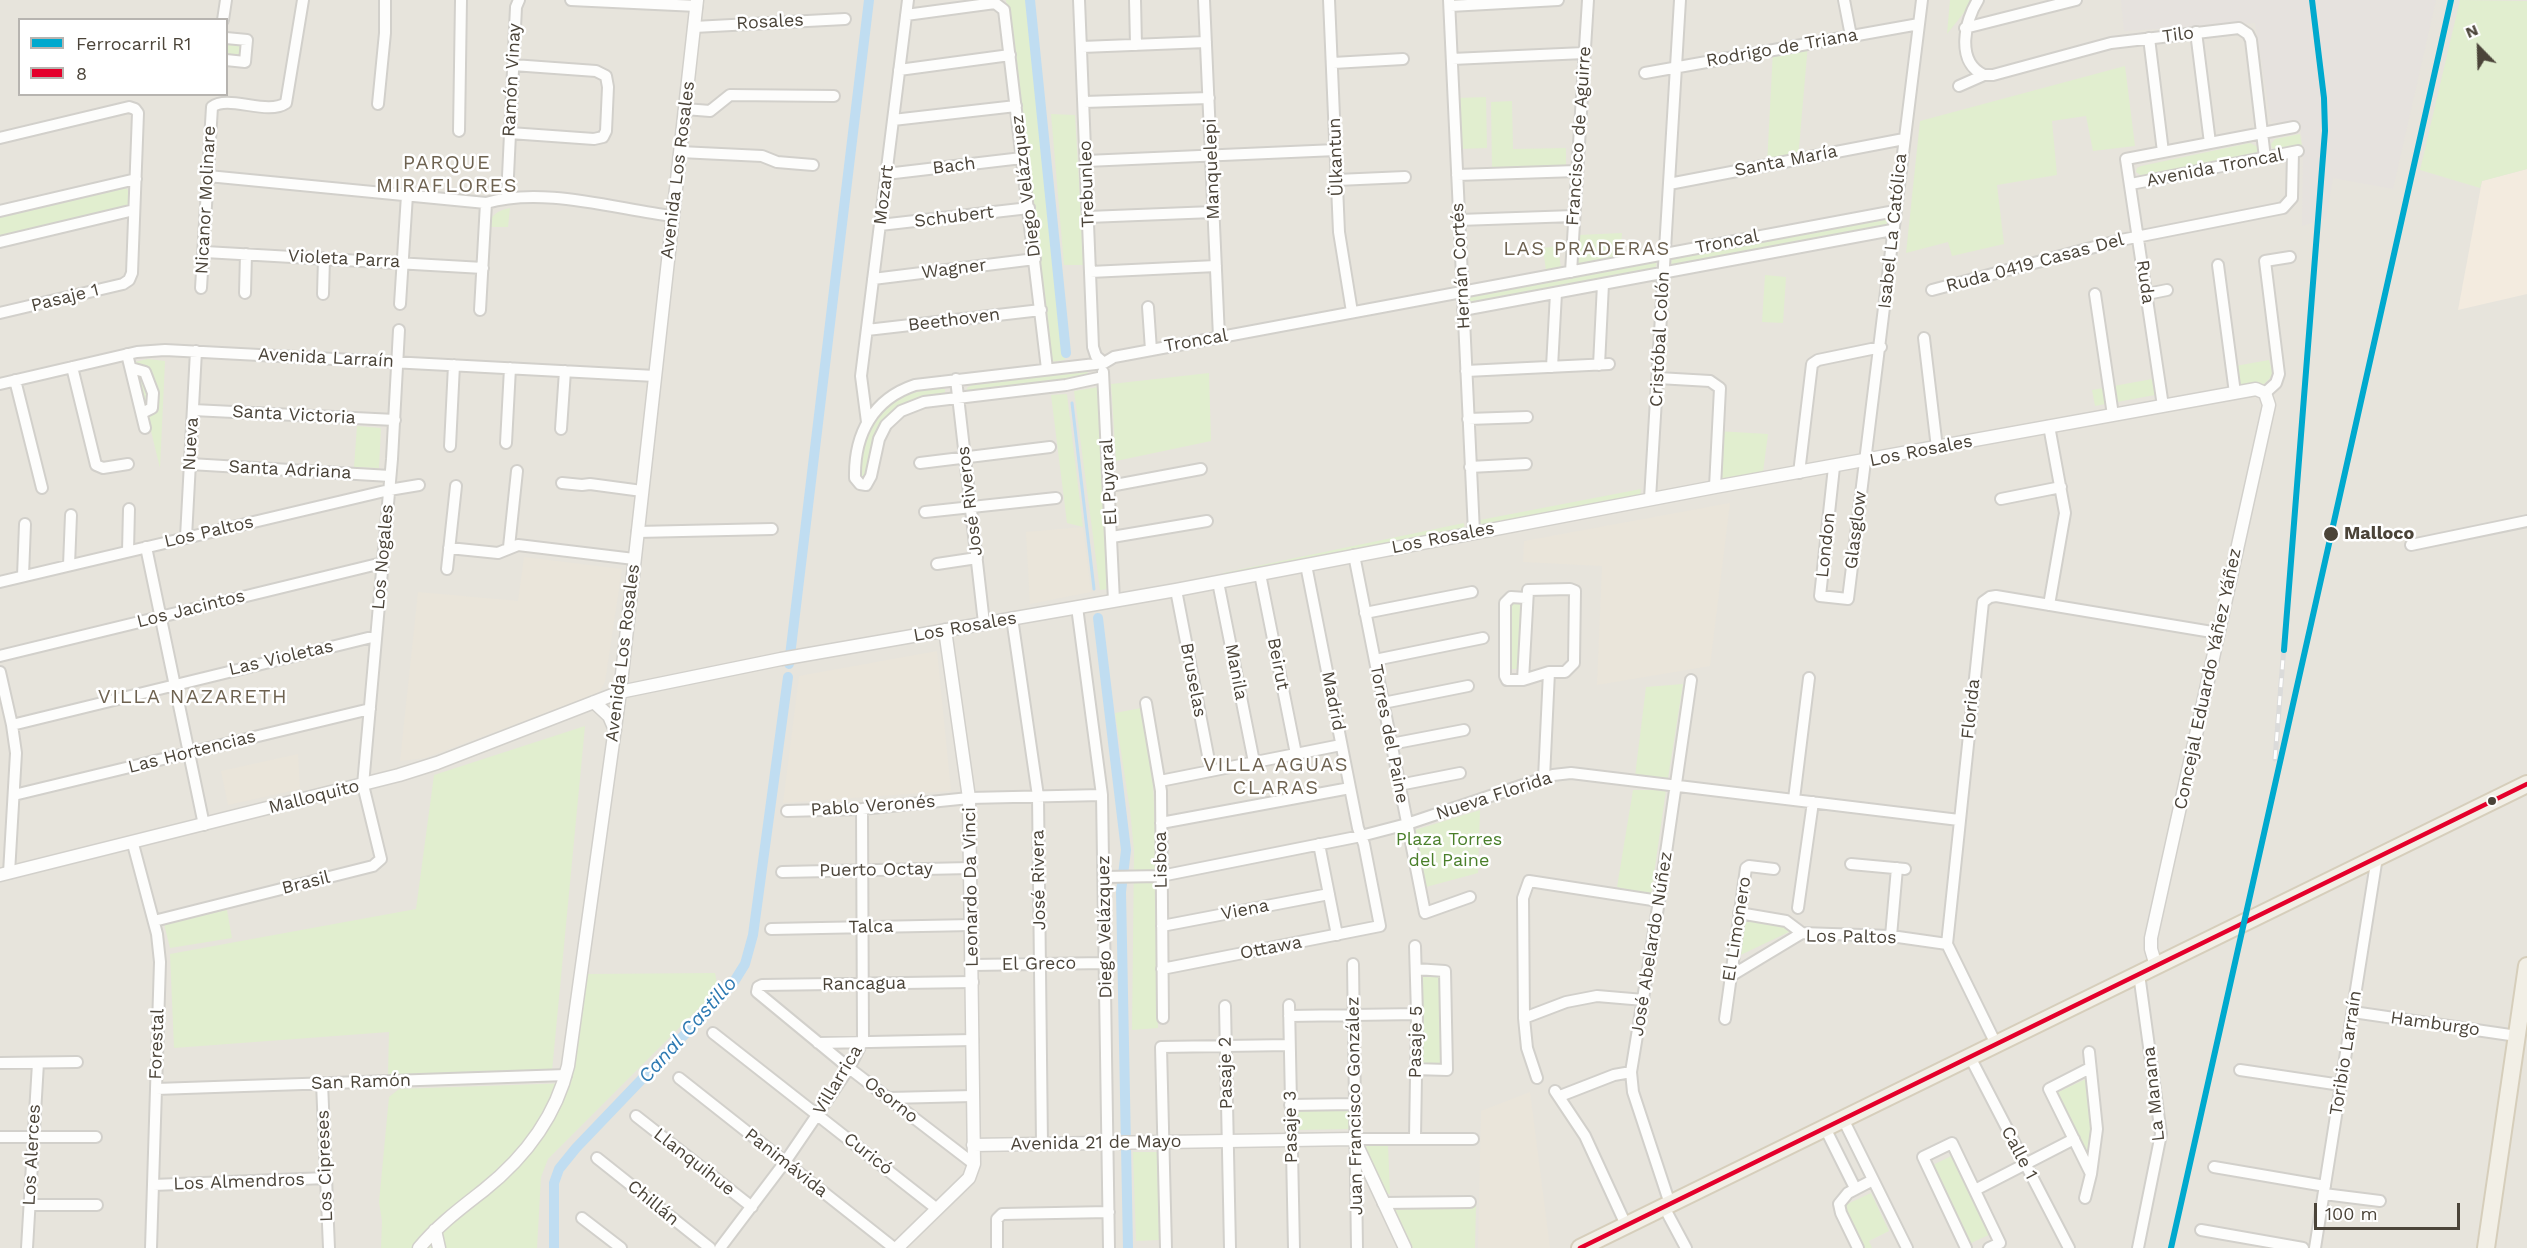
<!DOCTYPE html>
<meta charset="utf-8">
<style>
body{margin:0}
#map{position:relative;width:2527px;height:1248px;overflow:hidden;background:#f4f2ee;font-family:"Work Sans",sans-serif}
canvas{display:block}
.legend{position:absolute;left:18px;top:18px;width:210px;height:78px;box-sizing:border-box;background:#fff;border:2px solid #b7b4b0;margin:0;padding:8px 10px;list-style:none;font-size:18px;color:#4b4439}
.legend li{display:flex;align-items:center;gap:12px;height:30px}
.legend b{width:30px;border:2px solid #b7b4b0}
.north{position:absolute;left:2449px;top:18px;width:60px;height:60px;-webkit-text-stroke:4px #fff;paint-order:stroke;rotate:337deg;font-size:16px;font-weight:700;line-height:24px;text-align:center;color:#4b4439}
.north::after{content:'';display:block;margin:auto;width:21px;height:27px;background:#4b4439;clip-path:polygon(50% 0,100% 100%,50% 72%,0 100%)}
.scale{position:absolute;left:2314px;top:1203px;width:146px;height:27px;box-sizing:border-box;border:3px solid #4b4439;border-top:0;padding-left:8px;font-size:18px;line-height:21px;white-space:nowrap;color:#4b4439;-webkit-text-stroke:4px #fff;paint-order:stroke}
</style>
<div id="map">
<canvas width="2527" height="1248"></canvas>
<ul class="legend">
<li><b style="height:8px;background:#00a9ce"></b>Ferrocarril R1</li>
<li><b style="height:8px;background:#e4002b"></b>8</li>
</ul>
<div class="north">N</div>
<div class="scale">100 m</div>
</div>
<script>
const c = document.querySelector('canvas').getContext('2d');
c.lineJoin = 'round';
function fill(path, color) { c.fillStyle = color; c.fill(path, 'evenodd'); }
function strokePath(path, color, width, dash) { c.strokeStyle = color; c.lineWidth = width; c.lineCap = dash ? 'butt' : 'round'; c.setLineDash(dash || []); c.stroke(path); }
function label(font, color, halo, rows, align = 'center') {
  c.font = font + ' "Work Sans",sans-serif'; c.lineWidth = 5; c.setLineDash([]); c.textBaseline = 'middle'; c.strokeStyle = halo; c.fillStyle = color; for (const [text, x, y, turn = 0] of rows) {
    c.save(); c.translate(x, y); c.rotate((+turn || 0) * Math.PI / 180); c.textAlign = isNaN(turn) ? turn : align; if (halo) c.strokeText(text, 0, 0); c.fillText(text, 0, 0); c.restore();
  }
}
const residential = new Path2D(`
 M0,0h2527v1248h-2527zM20,20h206v74h-206z`);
const commercial = new Path2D(`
 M2527,169v125l-69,16 24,-129z`);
const industrial = new Path2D(`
 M2121,0h315l-43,189 -60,-11 -7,41 -24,7 1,-78 -3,-26h-29l-16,-99 -131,8z`);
const education = new Path2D(`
 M1730,503l-20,163 -113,19 5,-119 -79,-4 1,-21z
 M1083,527l8,65 -61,12 -4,-72z
 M524,557l98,12 -17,113 -6,11 -174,65 -25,3 18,-169 100,9z
 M937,651l14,140 -168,12 16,-127z
 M298,754l2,35 -72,16 -7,-34z
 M1530,1092l20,156h-72l3,-137z`);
const green = new Path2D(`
 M1006,0h19l40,360 -15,2z
 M1950,0h24l-27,34z
 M2460,0l67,1v168l-45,12 -2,7 -60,-18z
 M226,43l18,2 -1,13 -16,-1z
 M1808,44l-10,115 -31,6 6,-115z
 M2125,66l10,80 -42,5 -7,-35 -34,5 5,54 -60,10 7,59 -52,12 -4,-14 -42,11 14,-132z
 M1486,97l1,51 -27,1 -2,-51z
 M1512,101l1,48 53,-1v17l-74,3 -1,-66z
 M1051,114l24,1 9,150h-20z
 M2300,134l2,12 -25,5 -5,-3 -1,-4 4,-5z
 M2250,143l8,4 1,4 -4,4 -112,22 -7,-5 1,-4 4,-2z
 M123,186l5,4v15l-3,3 -125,30v-21z
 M510,208l-2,19h-21c4,-12 11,-17 23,-19z
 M1887,218v9l-216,39 1,-10z
 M1622,233l-2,24 -46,9 4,-31z
 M1558,246l3,23 -15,2 -3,-23z
 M1657,261l-2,9 -185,33 -1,-7z
 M1765,275l21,2 -3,46 -21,-1z
 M148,359l17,2 -5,107 -26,-106z
 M2269,360l4,15 -9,9 -26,5 -3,-23z
 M1083,368l5,4 -4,6 -111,14 -6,-2v-2l5,-3z
 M1209,373l2,68 -95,20 -5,-77z
 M2152,379l3,16 -60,11 -3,-16z
 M938,387l7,2v5l-55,24 -23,61h-5l-2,-3c7,-57 19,-78 78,-89z
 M1099,387l12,189 -3,13 -8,1 -26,-199z
 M1067,394l16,133 -16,-4 -16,-128z
 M357,426l24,2 -2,40 -25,-1z
 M1716,431l52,3 -5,38 -50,8z
 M1641,489l-1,9 -160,30v-8z
 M1464,523l1,8 -241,47 -1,-5z
 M1508,601h12l-1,68h-11z
 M1683,684l-15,94 -33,-2 11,-89z
 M1141,708l12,75 4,90 1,155 -26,2 2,-180 -4,-40 -15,-97z
 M585,726l-33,345 -164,4 1,-43 -215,16 -4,-94 246,-45 18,-134z
 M1633,790h33l-15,105 -34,-8z
 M1480,810l-2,63 -52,14 -11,-57z
 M227,910l5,28 -62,10 -6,-24z
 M1735,917l53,8 3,6 -61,29z
 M715,973l2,10 -11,18 -158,158 -7,18 -4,71h-156l1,-27 -3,-19 10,-105 10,-8 172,-6 15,-109z
 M1420,973l21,2 2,91 -24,-1z
 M2088,1078l6,49 -5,38 -35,-71z
 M1351,1109l2,20 -60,1v-18z
 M1359,1145h29l2,49h-8z
 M1133,1152h24l2,88 -23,1z
 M1955,1154l38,79 -24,11 -38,-78z
 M1871,1193l18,38 -20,10 3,7h-10l-19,-42z
 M1398,1206h78l-1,42h-63l-17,-37z`);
const stream = new Path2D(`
 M1072,403l22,186`);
const canal = new Path2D(`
 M1030,0l36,353
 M1098,618l28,232 -5,42 7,356
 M789,664l80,-664
 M554,1248v-65l5,-14 17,-21 156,-163 13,-21 8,-29 35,-258`);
const minor = new Path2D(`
 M571,0l126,6
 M1079,0l14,347 3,9 8,7
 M1135,0l1,45
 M1204,0l15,337
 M1329,0l10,232 13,80
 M1449,0l25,532
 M1844,0l7,36
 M1978,0c-13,20 -23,62 6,75
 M1450,6l108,-6
 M906,15l89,-12 9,7 43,359
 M223,20l3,-20
 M694,27l151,-8
 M1965,28l111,-28
 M2196,32l14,111
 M226,38l21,2 -2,22 -19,-2
 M2149,38l14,114
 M1082,47l124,-5
 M1452,59l132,-6
 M1333,63l70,-4
 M899,70l111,-15
 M1645,73l274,-49
 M1984,75h9l118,-32 128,-15 9,6 3,6 14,118
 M1959,86l25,-11
 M1084,102l125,-4
 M378,104l7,-71v-33
 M685,109l25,2 20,-16 104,1
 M893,120l123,-14
 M459,131l2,-131
 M510,133l84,6 9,-2 3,-6 2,-44 -2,-11 -10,-5 -83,-6
 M0,138l129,-31 6,2 3,4 -6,160 -3,7 -6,4 -123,29
 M680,152l82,4 15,6 36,3
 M1086,161l250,-11
 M886,174l136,-16
 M1457,175l120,-4
 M208,176l278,27c57,-17 129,6 187,13
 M1337,180l68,-3
 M1669,184l235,-45
 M2131,184l167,-33
 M507,197l9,-190 3,-7
 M0,211l136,-32
 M1088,217l125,-5
 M1459,220l115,-4
 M880,225l149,-17
 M0,242l134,-32
 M205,252l278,16
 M2218,265l17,128
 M1090,272l126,-6
 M1571,272l17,-272
 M873,279l162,-20
 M201,288l11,-181c16,-13 55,9 74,-4l17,-103
 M1932,290l189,-50 162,-32 9,-10 1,-46
 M245,293l1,-39
 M323,294l1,-36
 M2095,294l18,121
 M2147,294l20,-4
 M400,304l7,-109
 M1148,307l3,43
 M480,310l6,-107
 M1463,310l429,-80
 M867,330l174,-20
 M1924,338l13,110
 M127,354l18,74
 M1599,365l4,-81
 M72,367l24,98 7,3 25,-4
 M1552,367l4,-74
 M131,368l14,4 8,21 -1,15 -10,5
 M1466,371l143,-7
 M1103,372l11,229
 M1103,377l-37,8 -142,17 -23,9 -15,14 -7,14 -8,37 -5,9 -6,-1 -5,-6c-1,-44 18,-79 60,-93l189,-22 10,-6 781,-146
 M1658,378l52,3 10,7 -5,99
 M956,379l28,244
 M15,380l27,108
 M0,384l137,-32 28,-2 490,26
 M2265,393l11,-10 3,-9 -14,-113 25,-4
 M2163,406l-37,-247 168,-32
 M193,410l202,10
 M1468,419l59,-2
 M867,422l-6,-46 47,-376
 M2049,426l16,87 -16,92
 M561,429l4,-58
 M506,443l4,-75
 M450,446l4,-81
 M920,463l130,-16
 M190,464l200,12
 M1470,467l56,-3
 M1834,467l-14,129 28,3 74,-599
 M1799,473l13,-109 6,-4 63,-13
 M562,483l20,2 8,-1 52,7
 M1110,486l91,-17
 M1650,499l30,-499
 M2001,499l60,-12
 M925,512l131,-14
 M637,532l135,-3
 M186,537l10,-186
 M1112,537l95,-16
 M2411,545l116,-24
 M146,547l58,278
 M509,547l8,-76
 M449,548l49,5 20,-8 116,14
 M128,551l1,-42
 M1354,555l71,358 45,-16
 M937,564l40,-6
 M69,565l2,-50
 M447,569l9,-83
 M1260,574l36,180
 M23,576l2,-52
 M0,582l389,-92 30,-5
 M1218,582l36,180
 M1176,590l35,181
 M1077,607l25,188 7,453
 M1365,613l107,-21
 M1012,618l26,178 4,348
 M0,656l382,-93
 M1375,660l108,-22
 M0,672l12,53 4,28 -7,120
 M1523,680l5,-90 42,-1 5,2 -1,72 -9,9h-16l-26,8h-16l-2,-4v-73l6,-6 15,1
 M1146,703l15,88 2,227
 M1383,703l85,-17
 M12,725l364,-89
 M1391,744l73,-14
 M1544,778l5,-106
 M1160,781l181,-36
 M1399,785l61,-12
 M14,795l356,-86
 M1794,799l15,-121
 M787,811l75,-2 107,-11 133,-3
 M1161,823l189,-35
 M133,844l24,90 3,28 -9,286
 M1319,844l18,91
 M1851,864l54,5
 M782,872l189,-4
 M1105,877l56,-1 200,-40 46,-12 146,-49 18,-2 388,47
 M1798,908l15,-106
 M1739,913l47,8 16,12
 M154,921l219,-55 8,-7 -18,-74 29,-326 7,-129
 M1162,926l167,-32
 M771,929l201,-4
 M1891,936l6,-68
 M1415,946l2,68 -2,124
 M1353,964l4,284
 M973,965l132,-2
 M1162,969l218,-43 -16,-82 -6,-16 -52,-263
 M1729,977l73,-44 89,3 56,8
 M973,982l-211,3 -4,2 -1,5 92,76 125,96
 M1289,1005l5,243
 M1225,1006l5,242
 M2353,1012l164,24
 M1289,1016l128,-2
 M1524,1018l42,-16 31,-6 47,4
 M1725,1019l21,-151 3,-2 25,3
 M713,1033l224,176
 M818,1043l155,-3
 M1996,1044l-49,-100 36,-342 7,-5 6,-1 222,37
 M1970,1057l99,191
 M0,1063l77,-1
 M2090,1068l-41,21 42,85
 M1415,1069l32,1 -2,-99 -29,-2
 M2240,1070l101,15
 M679,1078l215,170
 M1537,1078l-10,-30 -3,-30 -1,-120 6,-17 130,20
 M322,1083l7,165
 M156,1089l410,-14
 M1555,1091l30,45 41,89
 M1560,1096l54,-21 17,-3
 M888,1098l85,-2
 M1290,1105l64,-1
 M636,1116l116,91
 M1843,1119l64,129
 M1825,1128l30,60
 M0,1137h96
 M1354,1139h119
 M597,1158l113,90
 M2214,1167l111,19
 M153,1185l173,-7
 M1975,1190l99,-51
 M2324,1194l56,7
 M2085,1198l6,-24 6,-45 -8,-77
 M1383,1203l87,-1
 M1670,1204l-37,-112 -2,-20 28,-171 32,-221
 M30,1205h67
 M1664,1207l22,41
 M582,1218l39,30
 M2201,1230l102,18
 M27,1248l11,-185
 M720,1248l65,-86 64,-94 14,-27 -1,-232
 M997,1248v-29l5,-5 107,-2
 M1166,1248l-5,-201 128,-2
 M1858,1248l-17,-35 -2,-9 9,-11 25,-13
 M1966,1248l-43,-91 29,-14 48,100 -11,5
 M2138,1248l23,-114 -22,-160
 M2315,1248l62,-391`);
const tertiary = new Path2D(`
 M594,702l15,14 6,14
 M0,875l399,-100 38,-12 183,-71 161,-33 395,-69 539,-103 541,-98 9,4 4,12 -118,533v11l5,17
 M973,1145l381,-6 51,109
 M435,1230l4,18
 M419,1248c19,-23 42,-40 65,-58 40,-32 72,-74 84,-124l52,-374 77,-692
 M897,1248l72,-70 5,-14 -5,-366 -24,-168`);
const primary = new Path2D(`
 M1580,1248l947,-464
 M2486,1248l41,-282`);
const rail = new Path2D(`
 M2275,759l50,-628 -1,-33 -12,-98`);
const bus1 = new Path2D(`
 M1580,1248l947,-464`);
const rail1 = new Path2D(`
 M2284,650l41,-519 -1,-33 -12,-98
 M2171,1248l280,-1248`);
const markers = [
 [2331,534,8,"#4b4439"],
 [2492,801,5,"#4b4439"]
];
const streetNames = [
 ["Rosales",770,22,-3],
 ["Tilo",2178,35,-7],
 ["Rodrigo de Triana",1782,48,-10],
 ["Ramón Vinay",512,80,-87],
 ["Francisco de Aguirre",1579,136,-86],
 ["Ülkantun",1336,157,-92],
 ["Santa María",1786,161,-11],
 ["Bach",954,166,-7],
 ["Avenida Troncal",2215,168,-11],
 ["Manquelepi",1212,169,-92],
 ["Avenida Los Rosales",678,170,-83],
 ["Trebunleo",1087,184,-92],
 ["Diego Velázquez",1026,186,-97],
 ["Mozart",884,195,-83],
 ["Nicanor Molinare",206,200,-87],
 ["Schubert",954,217,-7],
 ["Isabel La Católica",1893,231,-84],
 ["Troncal",1727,242,-11],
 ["Violeta Parra",344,259,3],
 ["Ruda 0419 Casas Del",2035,263,-15],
 ["Hernán Cortés",1461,266,-93],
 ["Wagner",954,269,-7],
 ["Ruda",2145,282,82],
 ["Pasaje 1",65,298,-14],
 ["Beethoven",954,320,-7],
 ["Cristóbal Colón",1660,339,-87],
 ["Troncal",1196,341,-10],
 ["Avenida Larraín",326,358,3],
 ["Santa Victoria",294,415,3],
 ["Nueva",191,444,-87],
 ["Los Rosales",1921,451,-11],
 ["Santa Adriana",290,470,3],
 ["El Puyaral",1109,482,-93],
 ["José Riveros",970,501,-97],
 ["Glasglow",1856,530,-83],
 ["Los Paltos",209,532,-13],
 ["Los Rosales",1443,538,-11],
 ["London",1826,545,-84],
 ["Los Nogales",383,557,-85],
 ["Los Jacintos",191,609,-14],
 ["Los Rosales",965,627,-10],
 ["Avenida Los Rosales",623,653,-83],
 ["Las Violetas",281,658,-13],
 ["Beirut",1278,664,79],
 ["Manila",1236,672,79],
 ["Concejal Eduardo Yáñez Yáñez",2208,679,-78],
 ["Bruselas",1193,680,79],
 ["Madrid",1333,701,79],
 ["Florida",1971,709,-84],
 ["Torres del Paine",1389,734,79],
 ["Las Hortencias",192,752,-14],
 ["Nueva Florida",1494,796,-18],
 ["Malloquito",314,797,-14],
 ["Pablo Veronés",873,806,-4],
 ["Lisboa",1161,860,-91],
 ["Puerto Octay",876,870,-1],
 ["José Rivera",1039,880,-91],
 ["Brasil",306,883,-14],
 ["Leonardo Da Vinci",971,887,-91],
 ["Viena",1245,910,-11],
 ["Talca",871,927,-1],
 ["Diego Velázquez",1105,927,-91],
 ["El Limonero",1737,929,-81],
 ["Los Paltos",1851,937,1],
 ["José Abelardo Núñez",1652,944,-81],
 ["Ottawa",1271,948,-11],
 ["El Greco",1039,964,-1],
 ["Rancagua",864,984,-1],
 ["Hamburgo",2435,1024,8],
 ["Pasaje 5",1416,1042,-89],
 ["Forestal",157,1044,-88],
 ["Toribio Larraín",2346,1053,-81],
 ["Pasaje 2",1226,1073,-91],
 ["Villarrica",838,1080,-59],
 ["San Ramón",361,1082,-2],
 ["La Manana",2154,1094,-96],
 ["Osorno",891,1100,38],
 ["Juan Francisco González",1355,1106,-91],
 ["Pasaje 3",1291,1127,-91],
 ["Avenida 21 de Mayo",1096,1143,-1],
 ["Calle 1",2019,1153,62],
 ["Curicó",868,1154,38],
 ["Los Alerces",32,1155,-87],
 ["Llanquihue",694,1162,38],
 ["Panimávida",786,1163,38],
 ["Los Cipreses",325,1166,-92],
 ["Los Almendros",239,1182,-2],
 ["Chillán",653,1203,39]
];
const stopNames = [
 ["Malloco",2344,534]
];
const parkNames = [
 ["Plaza Torres",1449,840],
 ["del Paine",1449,861]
];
const neighbourhoodNames = [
 ["PARQUE",447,163],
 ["MIRAFLORES",447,186],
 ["LAS PRADERAS",1587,249],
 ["VILLA NAZARETH",193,697],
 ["VILLA AGUAS",1276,765],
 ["CLARAS",1276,788]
];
const waterNames = [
 ["Canal Castillo",688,1030,-48]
];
fill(residential, '#e7e4dc');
fill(commercial, '#f3ebdf');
fill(industrial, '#e6e2de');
fill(education, '#eae5da');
fill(green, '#e1eecf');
strokePath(stream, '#c0ddf1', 3);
strokePath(canal, '#c0ddf1', 10);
strokePath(minor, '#d2d0cb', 14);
strokePath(tertiary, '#d2d0cb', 15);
strokePath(primary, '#d6cebb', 20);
strokePath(minor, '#fdfdfc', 10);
strokePath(tertiary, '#fdfdfc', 12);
strokePath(primary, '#f2efe6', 16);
strokePath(rail, '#dbdbda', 5);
strokePath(rail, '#fff', 3, [9]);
strokePath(bus1, '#e4002b', 4.5);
strokePath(rail1, '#00a9ce', 6);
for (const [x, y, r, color] of markers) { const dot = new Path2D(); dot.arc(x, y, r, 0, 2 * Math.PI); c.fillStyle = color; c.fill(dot); strokePath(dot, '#fff', 2); }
label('18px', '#4b4439', '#fff', streetNames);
label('bold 18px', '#4b4439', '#fff', stopNames, 'left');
label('18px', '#4a7f2a', '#fff', parkNames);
c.letterSpacing = '1.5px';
label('20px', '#6e6250', '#fff', neighbourhoodNames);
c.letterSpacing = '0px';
label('italic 20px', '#2e7ab2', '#fff', waterNames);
</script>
